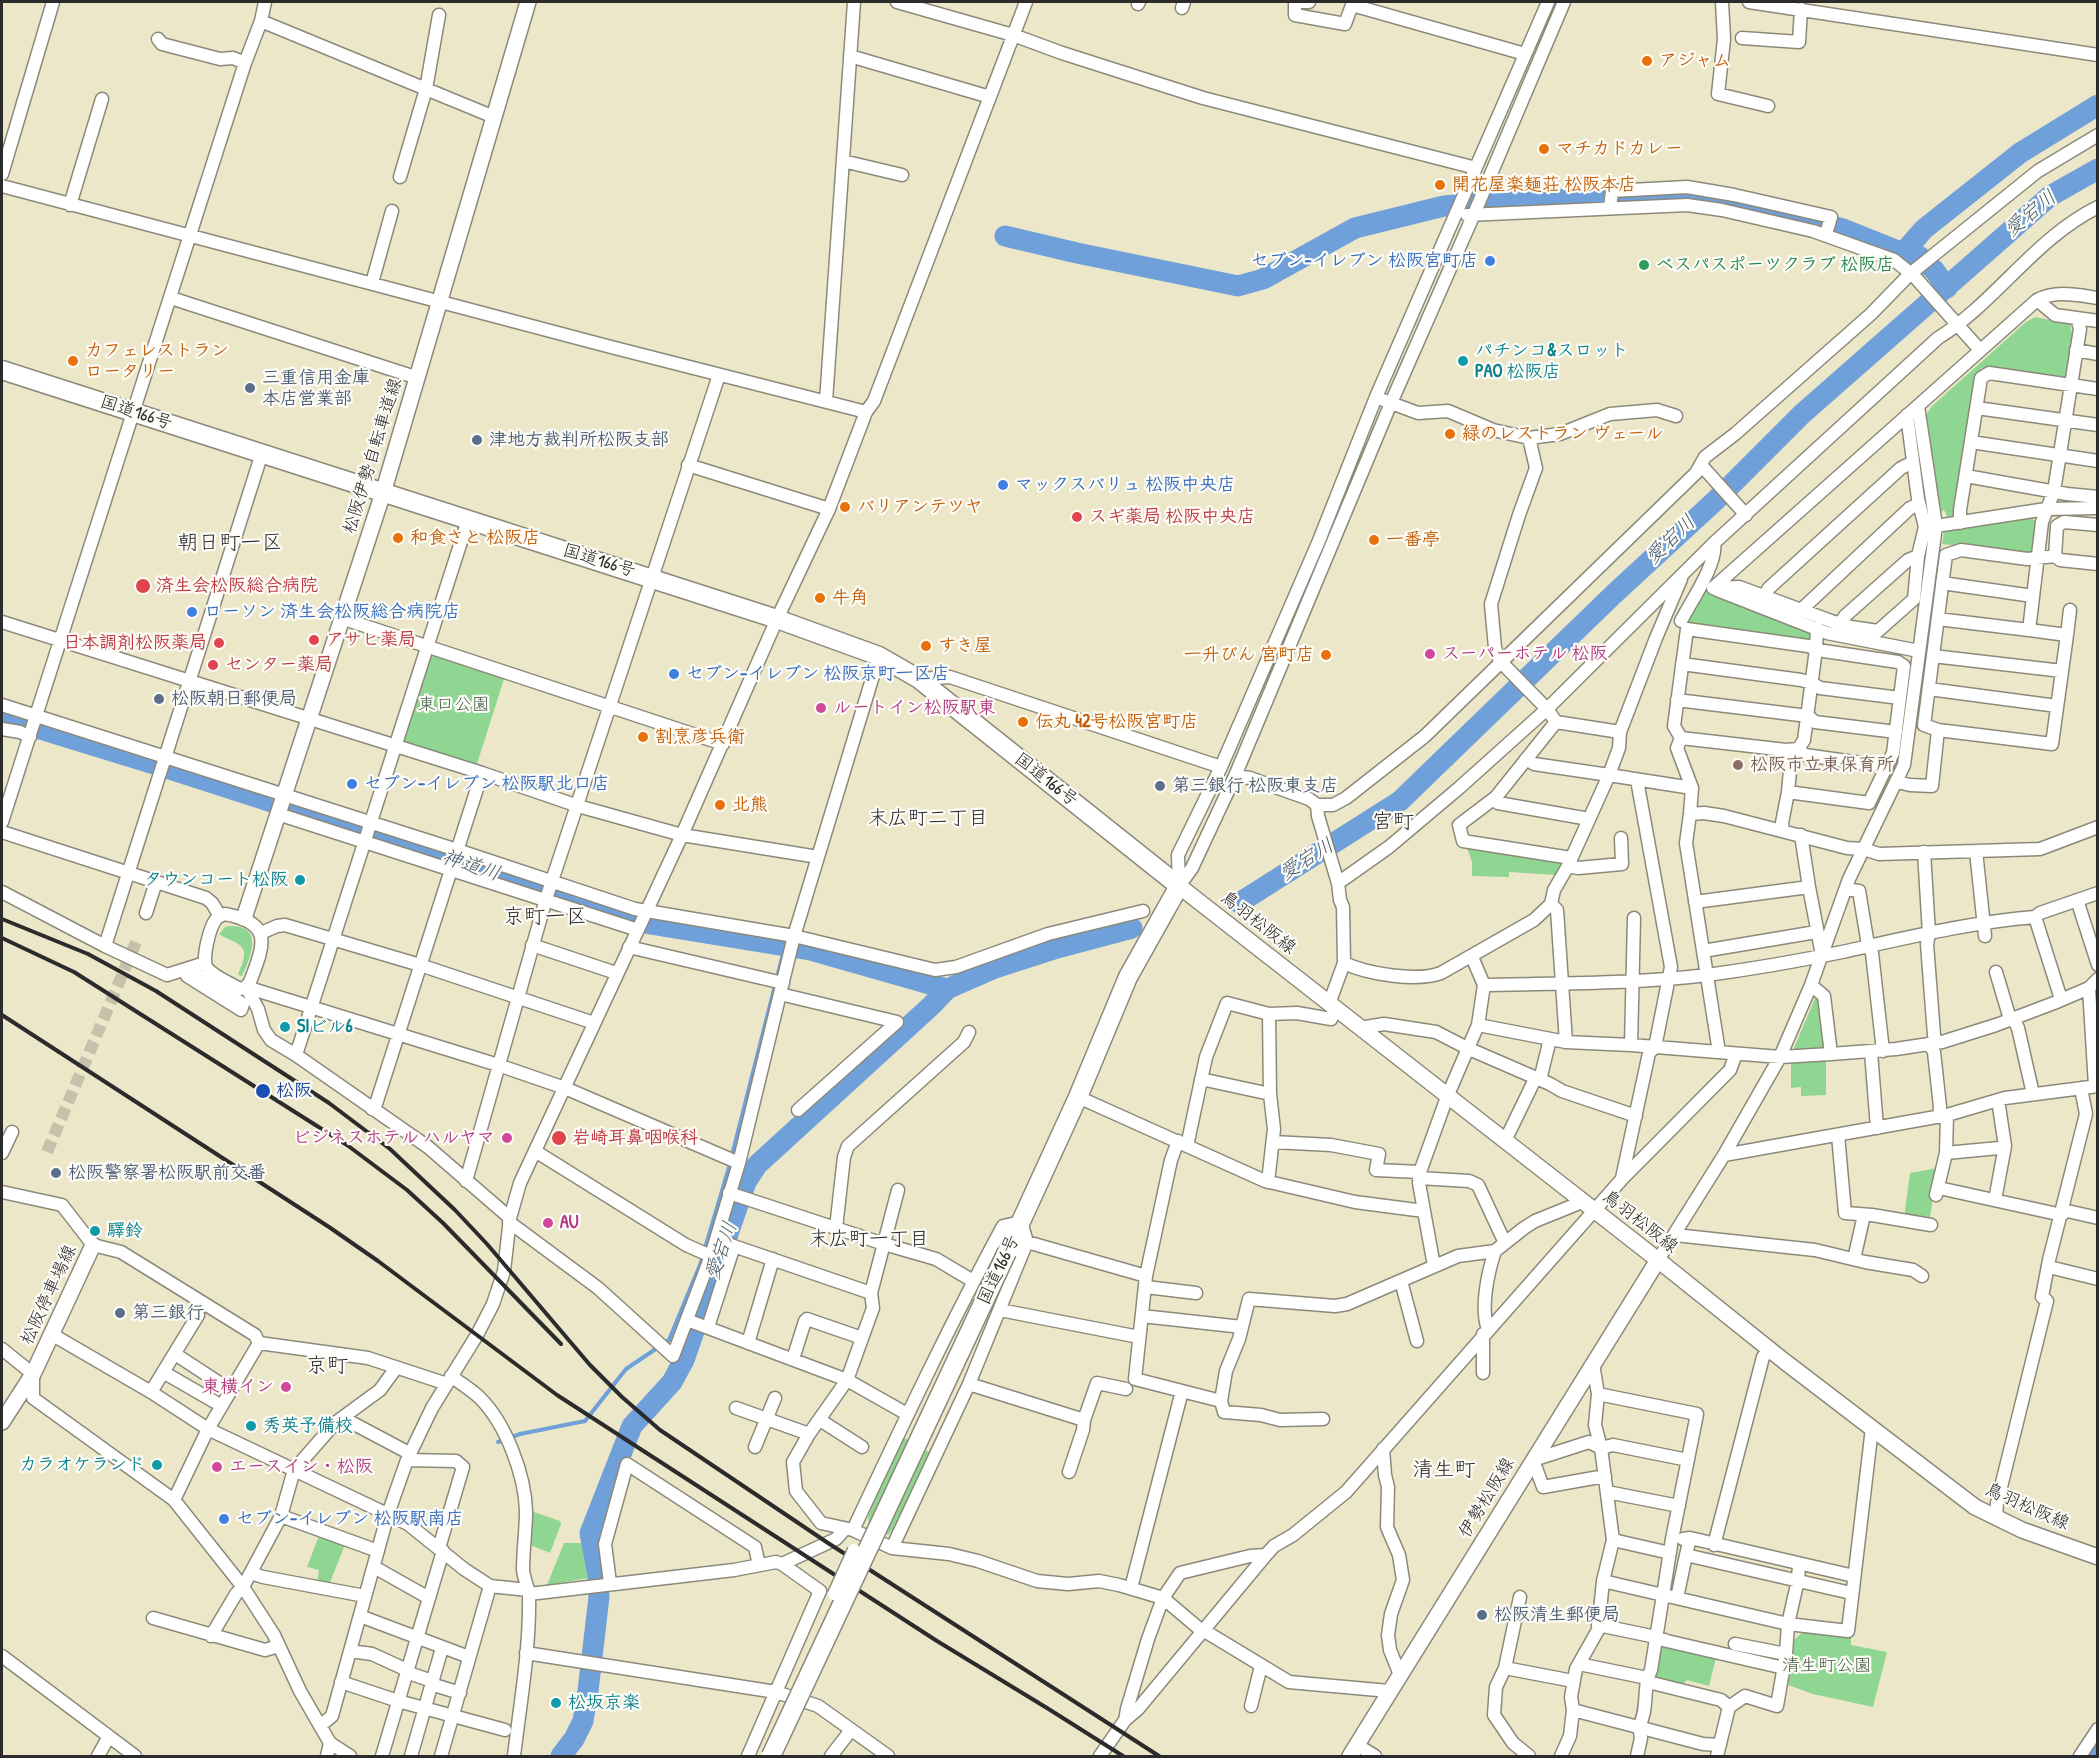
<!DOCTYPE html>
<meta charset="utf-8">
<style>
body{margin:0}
#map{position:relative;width:2099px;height:1758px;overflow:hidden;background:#ede7ca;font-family:"Patrick Hand",sans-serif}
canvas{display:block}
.frame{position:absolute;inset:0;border:3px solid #2b2b2b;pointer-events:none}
</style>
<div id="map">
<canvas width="2099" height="1758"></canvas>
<div class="frame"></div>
</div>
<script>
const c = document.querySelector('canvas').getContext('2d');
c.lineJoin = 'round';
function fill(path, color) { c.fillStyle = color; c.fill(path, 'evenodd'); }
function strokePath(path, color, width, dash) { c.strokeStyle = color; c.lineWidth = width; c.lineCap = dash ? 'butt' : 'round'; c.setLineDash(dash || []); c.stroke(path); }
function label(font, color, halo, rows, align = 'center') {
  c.font = font + ' "Patrick Hand","Klee One",sans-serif'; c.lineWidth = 4.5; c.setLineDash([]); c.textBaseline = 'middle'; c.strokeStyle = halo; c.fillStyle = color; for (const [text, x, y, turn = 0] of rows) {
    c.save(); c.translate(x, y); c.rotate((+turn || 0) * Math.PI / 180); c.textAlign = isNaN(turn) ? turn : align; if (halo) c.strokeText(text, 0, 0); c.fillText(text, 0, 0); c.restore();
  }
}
const green = new Path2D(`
 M2035,317l35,7 3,14 -5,39 -86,-9 -5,5 -23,143 -6,2 -4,-8 -3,2 -15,-97 6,-9 94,-84z
 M2031,518l6,4 -4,30 -8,2 -83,-10 2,-12z
 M1702,588l107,43 4,9 -6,1 -122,-16z
 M435,654l69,25 -27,85 -72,-22 -3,-7 26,-78z
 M1466,845l94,15 2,5 -5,10 -48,-3v5l-37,-1v-14z
 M229,926c36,-1 22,31 13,50l-4,-1c1,-5 4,-9 5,-14 6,-19 -13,-19 -24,-27l6,-7z
 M1816,996l4,1 6,49 -2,3 -29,2 -1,-3z
 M1826,1060v35l-25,1v-9l-10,1v-27z
 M1938,1168l-9,55 -25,-5 6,-45z
 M901,1436l30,17 -38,76 -5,6 -19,-11 -1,-7z
 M531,1511l29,10 1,3 -11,29 -20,-8z
 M320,1533l26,9 -17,43 -12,-1 2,-14 -12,-3z
 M564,1543h22l3,35 -42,7z
 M1803,1632l48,6v7l36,7 -14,55 -60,-13 -25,-9 6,-45z
 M1668,1646l48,12 -7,28 -22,-6 -4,4 -30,-7 5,-30z`);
const stream = new Path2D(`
 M498,1442l22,-8 65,-13 41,-52 43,-29 31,-75 29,-98 56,-221`);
const river = new Path2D(`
 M1005,236l72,17 161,33 25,-7 92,-51 89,-22 63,-5 179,-5 61,9 96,24 60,24 16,3 16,15 12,17
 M1903,253l21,-24 96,-76 78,-48
 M2,719l38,10 114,35 496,160 160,26 137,39
 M1239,903l161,-102 215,-208 101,-93 86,-86 248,-218 48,-27
 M561,1756l13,-17 9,-18 5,-30 11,-94 -1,-22 -8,-42 42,-107 40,-44 12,-22 62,-178 11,-17 175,-160 15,-16 48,-21 62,-20 75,-20
 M2094,1756l4,-5`);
const minorTunnel = new Path2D(`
 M47,1152l90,-212`);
const minor = new Path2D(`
 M897,2l116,33 49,18 141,45 273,70
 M1295,2v13l50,9 7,-19 173,49
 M1302,2h7
 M1722,2l2,37 -6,55 50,12
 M1749,2l349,53
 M1138,4l1,-2
 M1182,8l2,-6
 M261,21l233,96
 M1742,38l57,4 2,-33
 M158,39l4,5 58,15 13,-1 12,5
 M850,56l140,41
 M843,161l59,14
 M2,174l51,-172
 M400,177l26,-88 13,-74
 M2,186l609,161 255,65
 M70,205l32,-106
 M1610,208l2,-17 75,-4 47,8 97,22 -5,17
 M1467,215l220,-10 35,5 91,21 81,29 20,16 66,74
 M372,283l20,-72
 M171,298l247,80
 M2037,300l18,15 43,6
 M2076,350l22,4
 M1383,400l35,13 30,-2 45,19 36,8 7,30 -17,47 -28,89 4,44 5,13 47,48 9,13 -60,75 -37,28 4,16 108,17
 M826,401l28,-399
 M1977,408l121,17
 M1529,438l31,-4 50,-20 47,-4 19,6
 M1971,442l127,19
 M688,465l141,44
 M1701,465l45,50
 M1966,476l101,18 31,3
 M1960,523v-13l21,-132 8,-5 109,16
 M1936,526l110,-17 52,-1
 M2055,556l2,-30 7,-4 34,3
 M1942,583l91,13
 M1713,588l324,-288c19,-10 40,-5 61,-2
 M1713,588l26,-1 92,34 20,6 27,4 36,-32 4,-43 7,-29 -7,-28 -11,-84
 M1717,590l110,43 92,18
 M1764,596l5,-8 132,-120 12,-6
 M1801,610l109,-102 9,-4
 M341,618l382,126
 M1938,619l91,11
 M1681,621c9,-18 37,-58 33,-78
 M2,622l480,151 96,33 104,29 136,22
 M1840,624l5,-8 63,-56 10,-4
 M2067,635l3,-25
 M1933,656l129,15
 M1682,664l119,16 11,3 8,5 80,10
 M919,679l31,-2 271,90
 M1929,689l128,17
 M1677,700l131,16 7,6 81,10
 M2,705l455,145 178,59 159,27 141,34 21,-3 92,-33 95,-23
 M1556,722l64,10
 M2,729l18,3 10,5
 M1938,730l-14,-5 22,-170 15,-5 66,9 28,-3 5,4 38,4
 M1681,738l105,12 12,-1 7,6 70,10 10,3
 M1526,759l8,5 75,11 10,-27 1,-16 36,-94 25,-59
 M1235,776l15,2 59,21 8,6h16l13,-7 79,-62 271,-263 9,-16 30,-23 136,-120 39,-40 128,-103 60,-36
 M1897,782l13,3 22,1 6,-56 114,14 15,-109 -38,-5 13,-108 12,-31 26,-162 -3,-11
 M1692,788l-15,-40 4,-10 -7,-12 13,-97 121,17 16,5 74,11 6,4 -11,87 -24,50 -81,-11 -6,31 1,7
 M1788,792l3,-32 13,-20 12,-91 1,-21
 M1496,797l2,6 91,16
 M1317,805l1,11 20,67 2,17 3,7 1,56 -15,41
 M278,814l360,116
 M1690,814l14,-1 20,3 123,32 17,1 15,5 161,-5 58,-22
 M2,822l243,-759 16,-42 4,-19
 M2,832l204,66 6,5 8,13
 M1801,835l8,52
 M1976,851l9,85
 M1924,852l5,82 -2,10 7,91 2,8
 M1568,866l10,2 44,-4 -1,-26
 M1338,883l51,-36 70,-59 88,-79 167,-166 224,-205c58,-36 97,-100 160,-131
 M1179,886l13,-18 43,-92 156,-373 83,-189 90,-212
 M1179,886l-1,-31 43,-88 97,-224 58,-146 172,-395
 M1846,889l13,2 9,54 4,8 11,98
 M2,892l103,54 62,29 38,-12
 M2077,900l21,65
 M1695,902l114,-15 13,68
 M1551,904l6,6 9,132
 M146,913l10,-31
 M2035,917l26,82
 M261,933l16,-7 8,-1 135,40 174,58
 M532,945l84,28
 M105,946l157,-493
 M629,947l154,36
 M1703,951l113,-19
 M1344,963c23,11 73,19 97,10l93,-53 17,-16 3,-14 14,-24 41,-91 83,13 -2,26 -4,29 33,209
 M1996,972l14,47
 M195,974l48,30 -2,6 -54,-34z
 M1484,985c74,-2 150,-1 223,-10 45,-6 91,-14 135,-23 64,-14 129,-30 193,-35l5,-4 58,-20
 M1811,985l13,11 7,58
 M246,987l4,-5c14,-37 24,-59 -25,-68 -2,1 -6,2 -8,4 -7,7 -16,42 -10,50 7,9 23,15 33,21l6,-2 252,78 67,23 174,75
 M246,987l12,22 6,21 7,10 25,15 132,92 82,71
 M2089,988l6,98
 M780,994l117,28 -99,88
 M2013,1018l5,10 15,66
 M1478,1025l88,17 65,3 149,12 51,-3 65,-5 46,-7 54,-17 58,-22 35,-15 9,-9
 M1360,1028l24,-4 52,8 31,16 83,36 12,7 74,25
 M1631,1045l3,-127
 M1930,1045l4,7 6,55 -1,9
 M1871,1052l6,76
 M296,1055l172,-535
 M1201,1079l69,15
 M1540,1080l10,-41
 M1078,1097l187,84 90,21 69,9 -5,-28 1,-11 27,-75 31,-72 6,-40 -12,-28
 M372,1109l4,-5 106,-331
 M1838,1135l7,78 27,2 59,10
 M1178,1141l-7,19 -25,116 -11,103 86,22 3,11 37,3 19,5 43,-1
 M1505,1141l30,-62
 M1273,1142l58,3 48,9 -3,16 44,2
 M1187,1146l19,-89 21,-54 42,11
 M535,1151l151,94 25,11
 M2,1153l10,-21
 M1946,1153l53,-5 6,-2
 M1724,1155l223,-40 58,-17 93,-12
 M1419,1178l50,3 9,4 27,58
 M1622,1178l27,-125 6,-6 16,-80 -34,-187
 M466,1181l80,-282 173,-524
 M1268,1182l6,-53 -4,-35 -1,-80 28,-1 34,6 4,-10
 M1939,1188l123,27
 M898,1190l-27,103 2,15 -26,72 -38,54 -16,28 3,29 25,32 32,7c48,-102 96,-204 150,-304l18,-4 6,20 -58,142 -77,164 57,6 29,7 59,20 31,3 31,-3 20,4 44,13 39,33
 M2,1192l60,13 31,40 28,7 134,83 4,8 109,15 79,26
 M729,1193l155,51 52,15 37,22
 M1936,1195l10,-42 1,-38
 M1995,1200l10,-54 -7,-46
 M2063,1210l35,8
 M1424,1211l10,55
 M509,1222l89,66 75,68 38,-100 28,-93 55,-227 85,-280
 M836,1228l8,-71 4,-11 116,-104 5,-10
 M1675,1235l140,15 50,12 48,8 9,6
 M716,1240l155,53
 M1027,1242l119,34
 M1854,1259l10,-44
 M1658,1260l66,-105 56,-98 31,-72 38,-106 55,-114 32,-239 -18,-120
 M2049,1267l49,12
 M1401,1281l16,60
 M1146,1287l50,6
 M1000,1310l139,27
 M1142,1316l100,11
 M687,1320l160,60 60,34
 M708,1327l26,-81
 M1488,1329c-8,-21 0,-57 7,-78
 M53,1335l98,57 57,37 200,95 56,45 26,17 38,4
 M748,1343l25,-84
 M2,1349l31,25v24l141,102 69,87 31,48 26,56 30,52 20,13
 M175,1354l49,32
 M793,1359l12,-38 2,-2 55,19
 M1593,1364l5,30 99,20 -25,125 -21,131c-9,17 -2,39 -12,56l2,12 -4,18
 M163,1372l52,30
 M1483,1373v-39
 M451,1376c9,7 21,14 29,22 26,26 45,77 46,113 0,20 -3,39 -3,59 1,10 6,18 6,27 1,52 -9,108 -15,159
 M969,1384l115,36 13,-37 29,6
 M151,1392l47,-77
 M1221,1401l5,-30 13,-32 10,-40 86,7 12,-2 111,-48 37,-5 29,-23 11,-7 47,-19
 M736,1408l73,26
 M343,1418l66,35
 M820,1420l42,27
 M755,1447l20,-49
 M1383,1449l2,26 3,12 -1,40 12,28 4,25 -12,34 -3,21 2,15 10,25
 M407,1460l49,1 7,6 -24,81
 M1069,1472l14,-42 1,-10
 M1605,1476l-62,11 -10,-27 56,-18 12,6 12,-3 75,15
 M1607,1492l72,14
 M174,1500l34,-71 51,-86
 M281,1516l97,35
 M1996,1517l1,-14 50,-202 -5,-4 7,-37 37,-146 -5,-26
 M853,1530l39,18
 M1690,1538l-4,17 165,38
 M1683,1539l7,-1 164,38
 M1613,1540l57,13
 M1714,1545l49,-188 7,-7
 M374,1567l55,31
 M251,1573l12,4 102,19
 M1603,1581l185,43 10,-44 1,-16
 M610,1583l-5,-39 22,-80 128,83 4,18
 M1131,1588l51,-197
 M529,1594l205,-24 42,-8 6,2 54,-25 9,-10
 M1520,1597l-15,71 -9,19 -2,28 19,28 16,13
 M1677,1598l9,-43
 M360,1616l109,41
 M153,1618l112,32 14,-4
 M1598,1625l58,12 11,4 117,27
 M1203,1630l86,52 100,9
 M211,1636l25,-42 7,-7 38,-71 13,-46 41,-47 45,-33 16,-22
 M1735,1644l51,10
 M350,1651l22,3 35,16
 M526,1653l250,39 42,14 70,50
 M2,1656l133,100
 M1579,1664l68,14
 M1505,1668l68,13
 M406,1672l26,9
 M341,1682l57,19 107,29
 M1648,1682l73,18 8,7
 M431,1684l29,9
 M1251,1706l10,-40
 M1573,1710l130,34 17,1
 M1125,1720l2,-11 21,-70 15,-41 17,-25 70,-17 16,-1
 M320,1726l12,-10 56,-202 19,-54 25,-52 45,-73 16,-31 11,-33 6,-53 10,-35 162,-348 95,-216 52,-110 37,-97 8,-11 152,-399
 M1357,1745l18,11
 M98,1756l10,-18
 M327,1756l3,-13
 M382,1756l61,-205
 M411,1756l31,-108
 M441,1756l49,-170
 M748,1756l72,-165 -38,-27
 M831,1756l20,-26
 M1100,1756l25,-36 13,-11 128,-154 8,-9 19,-11 53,-43 276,-313 108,-109 6,-16
 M1561,1756l9,-20 3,-26 -2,-13 5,-28 22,-39 5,-49 10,-41 -12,-92 -6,-23 3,-31
 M1717,1756l12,-49 16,-11 32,10 9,-52 2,-30 60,7 24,-203
 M2080,1756l18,-27`);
const major = new Path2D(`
 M1179,886l479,374 126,101 191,146 47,23 76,27
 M244,918l139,-425 145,-491
 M2,1422l31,-48 60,-129
 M1350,1756l308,-496`);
const highway = new Path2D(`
 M2,370l775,249 102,37 40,23 260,207 -51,91 -50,120 -71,155`);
const rail = new Path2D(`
 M2,919l86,35 68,37 173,112 61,46 65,61 32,34 103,121 32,32 38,33 168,113 331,213
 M2,938l72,34 273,173 60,45 36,33 118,121
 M2,1015l327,212 49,34 179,134 380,246 110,67 76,48`);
const minorBridge = new Path2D(`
 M834,1594l20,-44`);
const highwayBridge = new Path2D(`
 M771,1756l236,-504`);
const markers = [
 [1647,61,6,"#e8710a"],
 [1544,149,6,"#e8710a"],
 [1440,185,6,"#e8710a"],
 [1490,261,6,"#3f7fe0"],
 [1644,265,6,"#2e9e5b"],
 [73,361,6,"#e8710a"],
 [1463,361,6,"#0f9aa8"],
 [250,388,6,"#5c6f8a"],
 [1450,434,6,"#e8710a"],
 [477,440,6,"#5c6f8a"],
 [1003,485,6,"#3f7fe0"],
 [845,507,6,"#e8710a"],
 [1077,517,6,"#e0444e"],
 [398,538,6,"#e8710a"],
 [1374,540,6,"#e8710a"],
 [143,586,8,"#e0444e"],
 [820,598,6,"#e8710a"],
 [192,612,6,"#3f7fe0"],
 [314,640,6,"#e0444e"],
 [219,643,6,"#e0444e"],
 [926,646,6,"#e8710a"],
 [1430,654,6,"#d1479c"],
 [1326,655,6,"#e8710a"],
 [213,665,6,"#e0444e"],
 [674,674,6,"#3f7fe0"],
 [159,699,6,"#5c6f8a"],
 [821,708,6,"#d1479c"],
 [1023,722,6,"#e8710a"],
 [643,737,6,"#e8710a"],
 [1738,765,6,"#8d6e63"],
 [352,784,6,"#3f7fe0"],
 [1160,786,6,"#5c6f8a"],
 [720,805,6,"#e8710a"],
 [300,880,6,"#0f9aa8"],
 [285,1027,6,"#0f9aa8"],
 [263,1091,8,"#1a4fb4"],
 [507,1138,6,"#d1479c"],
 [559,1138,8,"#e0444e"],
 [56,1173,6,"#5c6f8a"],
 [548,1223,6,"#d1479c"],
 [95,1231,6,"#0f9aa8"],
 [120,1313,6,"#5c6f8a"],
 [286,1387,6,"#d1479c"],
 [251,1426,6,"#0f9aa8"],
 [157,1465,6,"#0f9aa8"],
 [217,1467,6,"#d1479c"],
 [224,1519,6,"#3f7fe0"],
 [1482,1615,6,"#5c6f8a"],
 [556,1703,6,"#0f9aa8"]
];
const foodNames = [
 ["アジャム",1659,61],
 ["マチカドカレー",1556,149],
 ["開花屋楽麺荘 松阪本店",1452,185],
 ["カフェレストラン",85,351],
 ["ロータリー",85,372],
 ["緑のレストラン ヴェール",1462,434],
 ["バリアンテツヤ",857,507],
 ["和食さと 松阪店",410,538],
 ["一番亭",1386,540],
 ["牛角",832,598],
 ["すき屋",938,646],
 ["一升びん 宮町店",1314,655,"right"],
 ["伝丸 42号松阪宮町店",1035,722],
 ["割烹彦兵衛",655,737],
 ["北熊",732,805]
];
const shopNames = [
 ["セブン-イレブン 松阪宮町店",1478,261,"right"],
 ["マックスバリュ 松阪中央店",1015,485],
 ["ローソン 済生会松阪総合病院店",204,612],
 ["セブン-イレブン 松阪京町一区店",686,674],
 ["セブン-イレブン 松阪駅北口店",364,784],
 ["セブン-イレブン 松阪駅南店",236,1519]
];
const leisureNames = [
 ["ベスパスポーツクラブ 松阪店",1656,265]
];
const cultureNames = [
 ["パチンコ&スロット",1475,351],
 ["PAO 松阪店",1475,372],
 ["タウンコート松阪",288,880,"right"],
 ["SIビル6",297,1027],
 ["驛鈴",107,1231],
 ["秀英予備校",263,1426],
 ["カラオケランド",145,1465,"right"],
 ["松坂京楽",568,1703]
];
const serviceNames = [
 ["三重信用金庫",262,378],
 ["本店営業部",262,399],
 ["津地方裁判所松阪支部",489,440],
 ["松阪朝日郵便局",171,699],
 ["第三銀行 松阪東支店",1172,786],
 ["松阪警察署松阪駅前交番",68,1173],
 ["第三銀行",132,1313],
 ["松阪清生郵便局",1494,1615]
];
const streetNames = [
 ["国道166号",136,413,18],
 ["松阪伊勢自転車道線",373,456,-73],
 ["国道166号",599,561,17],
 ["国道166号",1046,780,38],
 ["鳥羽松阪線",1258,923,38],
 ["鳥羽松阪線",1640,1222,38],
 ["国道166号",999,1270,-65],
 ["松阪停車場線",49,1295,-65],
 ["伊勢松阪線",1487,1498,-59],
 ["鳥羽松阪線",2027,1507,24]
];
const healthNames = [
 ["スギ薬局 松阪中央店",1089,517],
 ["済生会松阪総合病院",156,586],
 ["アサヒ薬局",326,640],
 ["日本調剤松阪薬局",207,643,"right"],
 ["センター薬局",225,665],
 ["岩崎耳鼻咽喉科",572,1138]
];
const hotelNames = [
 ["スーパーホテル 松阪",1442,654],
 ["ルートイン松阪駅東",833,708],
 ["ビジネスホテル ハルヤマ",495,1138,"right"],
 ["AU",560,1223],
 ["東横イン",274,1387,"right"],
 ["エースイン・松阪",229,1467]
];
const parkNames = [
 ["東口公園",454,705],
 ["清生町公園",1827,1666]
];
const educationNames = [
 ["松阪市立東保育所",1750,765]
];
const transitNames = [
 ["松阪",276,1091]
];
const waterNames = [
 ["愛宕川",2031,214,-39],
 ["愛宕川",1671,540,-44],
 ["愛宕川",1307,860,-32],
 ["神道川",471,866,18],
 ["愛宕川",722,1251,-71]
];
const neighbourhoodNames = [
 ["末広町二丁目",928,819],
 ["末広町一丁目",869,1240]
];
const quarterNames = [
 ["朝日町一区",230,543],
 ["宮町",1393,822],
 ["京町一区",545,917],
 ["京町",327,1366],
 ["清生町",1444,1470]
];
fill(green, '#8ed692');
strokePath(stream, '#6fa0d9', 4);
strokePath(river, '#6fa0d9', 21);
strokePath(minorTunnel, '#c6c1aa', 12, [12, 6]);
strokePath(minor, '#8c897a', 15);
strokePath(major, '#8c897a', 18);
strokePath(highway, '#8c897a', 21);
strokePath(minor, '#fff', 12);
strokePath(major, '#fff', 15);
strokePath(highway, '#fff', 18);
strokePath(rail, '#2b2b2b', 4);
strokePath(minorBridge, '#8c897a', 15, []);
strokePath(highwayBridge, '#8c897a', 21, []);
strokePath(minorBridge, '#fff', 12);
strokePath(highwayBridge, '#fff', 18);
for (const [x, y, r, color] of markers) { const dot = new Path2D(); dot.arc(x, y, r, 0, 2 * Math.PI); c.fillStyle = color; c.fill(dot); strokePath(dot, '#fdfcf7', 2); }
label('bold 18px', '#c56008', '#fdfcf7', foodNames, 'left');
label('bold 18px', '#366cbe', '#fdfcf7', shopNames, 'left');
label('bold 18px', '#27864d', '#fdfcf7', leisureNames, 'left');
label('bold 18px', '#0d838f', '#fdfcf7', cultureNames, 'left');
label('bold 18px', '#4e5e75', '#fdfcf7', serviceNames, 'left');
label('18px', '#2b2b2b', '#fdfcf7', streetNames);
label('bold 18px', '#be3a42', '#fdfcf7', healthNames, 'left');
label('bold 18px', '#b23c85', '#fdfcf7', hotelNames, 'left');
label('18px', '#495e4a', '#fdfcf7', parkNames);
label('bold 18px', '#785e54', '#fdfcf7', educationNames, 'left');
label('bold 18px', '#164399', '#fdfcf7', transitNames, 'left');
label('italic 20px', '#465a71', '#fdfcf7', waterNames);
label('20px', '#2b2b2b', '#fdfcf7', neighbourhoodNames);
label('21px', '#2b2b2b', '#fdfcf7', quarterNames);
</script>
